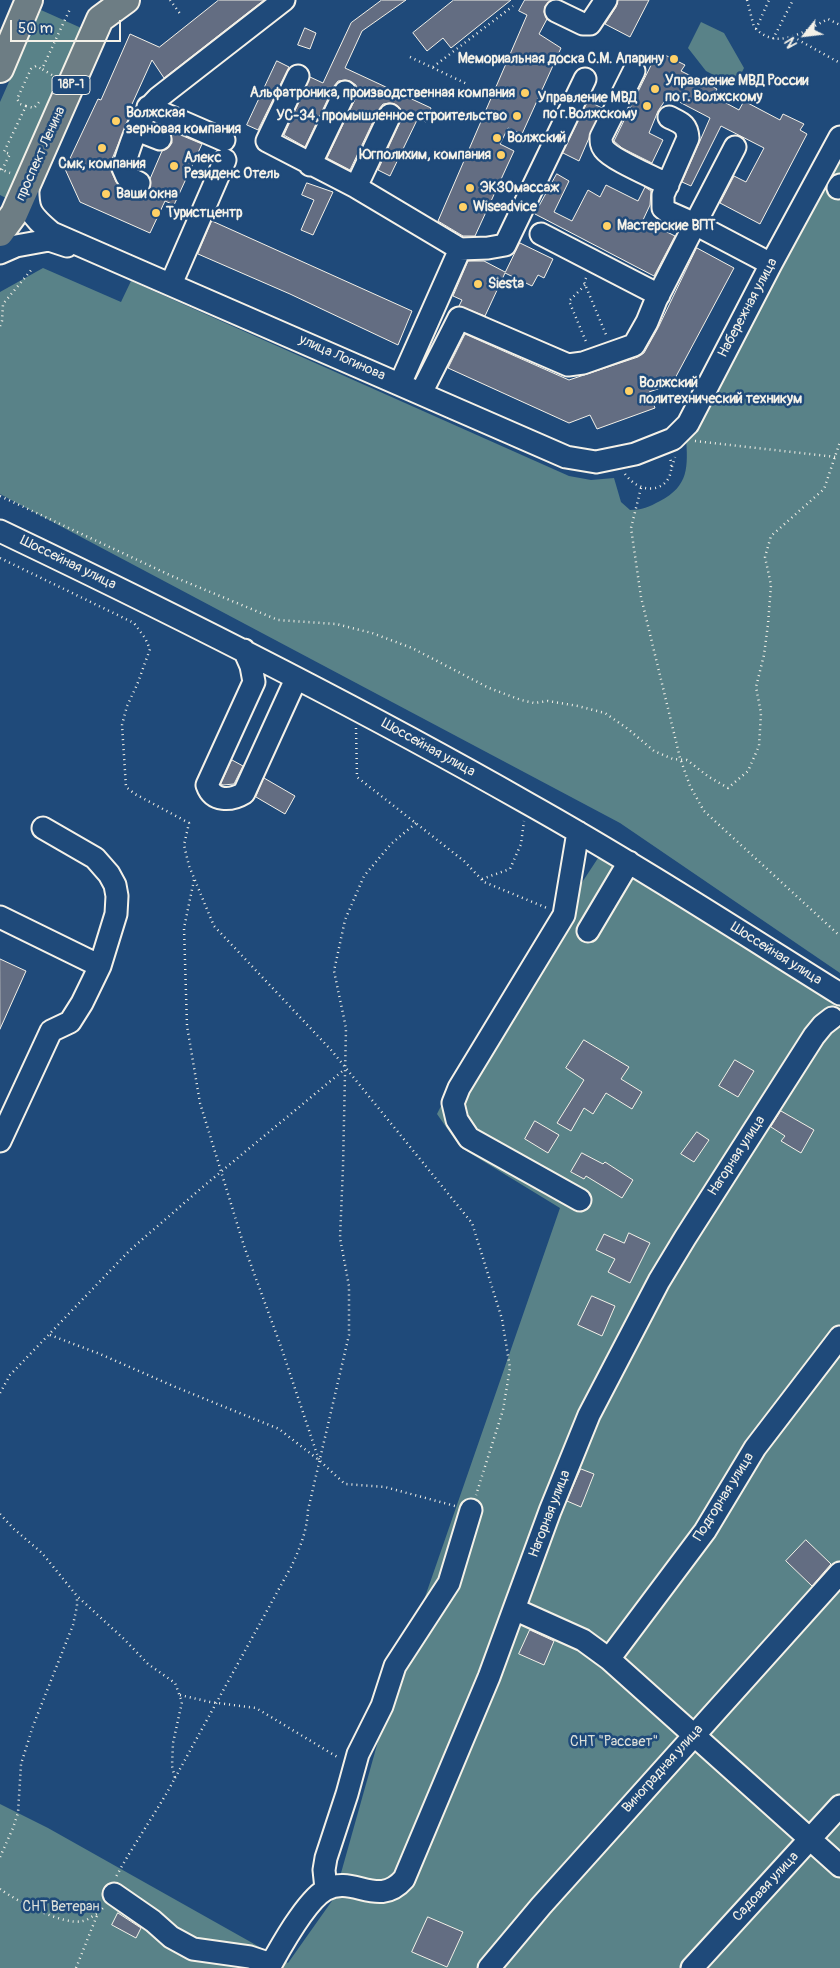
<!DOCTYPE html>
<meta charset="utf-8">
<style>
body{margin:0}
#map{position:relative;width:840px;height:1968px;overflow:hidden;background:#1f4a7a;font-family:Pangolin,sans-serif}
canvas{display:block}
.north{position:absolute;left:780px;top:10px;width:50px;height:50px;-webkit-text-stroke:4px #1f4a7a;paint-order:stroke;rotate:241deg;font-size:14px;font-weight:700;line-height:20px;text-align:center;color:#f4f1e8}
.north::after{content:'';display:block;margin:auto;width:18px;height:22px;background:#f4f1e8;clip-path:polygon(50% 0,100% 100%,50% 72%,0 100%)}
.scale{position:absolute;left:10px;top:20px;width:111px;height:22px;box-sizing:border-box;border:2px solid #f4f1e8;border-top:0;padding-left:6px;font-size:15px;line-height:18px;white-space:nowrap;color:#f4f1e8;-webkit-text-stroke:4px #1f4a7a;paint-order:stroke}
</style>
<div id="map">
<canvas width="840" height="1968"></canvas>
<div class="north">N</div>
<div class="scale">50 m</div>
</div>
<script>
const c = document.querySelector('canvas').getContext('2d');
c.lineJoin = 'round';
function fill(path, color) { c.fillStyle = color; c.fill(path, 'evenodd'); }
function strokePath(path, color, width, dash) { c.strokeStyle = color; c.lineWidth = width; c.lineCap = dash ? 'butt' : 'round'; c.setLineDash(dash || []); c.stroke(path); }
function label(font, color, halo, rows, align = 'center') {
  c.font = font + ' Pangolin,sans-serif'; c.lineWidth = 5; c.setLineDash([]); c.textBaseline = 'middle'; c.strokeStyle = halo; c.fillStyle = color; for (const [text, x, y, turn = 0] of rows) {
    c.save(); c.translate(x, y); c.rotate((+turn || 0) * Math.PI / 180); c.textAlign = isNaN(turn) ? turn : align; if (halo) c.strokeText(text, 0, 0); c.fillText(text, 0, 0); c.restore();
  }
}
const green = new Path2D(`
 M41,10l47,21 -78,166 -4,1 -6,-3v-93z
 M701,22l23,11 20,35 -9,18 -29,-15 -18,-23z
 M840,154v819l-220,-150 -620,-329v-202l43,-24 78,34 10,-21 438,195 22,4 23,-2 7,24 9,8c12,0 19,-3 30,-9 29,-15 28,-34 26,-64z
 M602,852l238,149v967h-840v-164l48,24 240,135 46,-65 57,-203 169,-487 -100,-61 -23,-33 23,-46z`);
const building = new Path2D(`
 M219,0h45l-100,78 -12,-18 -24,53 3,1 -22,52 7,16 5,6 19,7 6,-2 4,-5v-9l12,-28 6,-3 4,-5 -1,-12 31,13 -28,61 -9,-4 -15,32 -70,-31 -15,-33 33,-70 3,1 29,-66 29,13z
 M382,0h24l-44,31 -17,37 86,40 -5,14 -8,-4 -28,58 -12,-6 23,-50 1,-6 -2,-6 -5,-4 -6,-1 -6,1 -4,5 -29,61 -23,-12 29,-61 1,-5 -1,-7 -6,-4 -5,-1 -7,1 -4,5 -29,61 -21,-12 26,-58 13,6 28,-60z
 M454,0h57l-60,48 -8,-10 -16,13 -14,-18z
 M525,0h26l-6,6 -1,6 3,7 -8,15 22,14 -39,86 -14,-6 -8,16 14,7 -39,85h-12l-25,-15 89,-206 -8,-4z
 M618,0h31l-19,37 -25,-13 11,-17z
 M305,28l11,5 -6,16 -12,-4z
 M663,54l22,11 -4,6 36,18 -4,7 26,14 5,-9 36,19 3,-6 21,10 -4,6 7,4 -47,90 -40,-21 14,-27 12,6 18,-34 -43,-22 -30,60 -9,-4 28,-64 -42,-22 -10,15 -9,22 14,7 -11,23 -30,-15 -8,-7 41,-84 5,3z
 M277,61l12,6 -31,63 -11,-5z
 M588,101l14,7 -23,53 -16,-8z
 M557,174l12,7 -15,31 18,9 16,-31 12,7 6,-12 32,16 7,-14 6,4 -1,14 -7,15 32,16 -21,40 -119,-62z
 M307,183l26,9 -20,43 -12,-5 13,-30 -12,-5z
 M212,221l200,90 -14,34 -108,-51 -92,-40z
 M520,243l33,16 -9,19 -6,-3 -6,11 -27,-13 -20,43 -26,-10 3,-6 -9,-4 15,-35h16l21,11z
 M697,248l37,20 -62,116 -23,8 6,16 -58,21 -7,-14 -21,8 -121,-55 17,-34 104,46 69,-23 6,-4 14,-25z
 M232,760l11,6 -9,18 -11,1 -2,-1z
 M264,778l31,18 -10,18 -29,-17z
 M0,959l26,12 -26,58z
 M584,1040l45,27 -8,12 21,13 -10,17 -26,-16 -13,21 -9,-6 -13,23 -14,-8 27,-43 -18,-12z
 M735,1060l19,11 -16,26 -19,-11z
 M781,1111l33,19 -13,23 -20,-12 4,-5 -14,-9z
 M535,1121l24,14 -11,18 -23,-14z
 M697,1132l12,8 -15,22 -13,-8z
 M582,1153l21,11 2,-2 28,18 -11,18 -36,-22 -2,3 -13,-7z
 M629,1233l21,10 -20,40 -22,-11 7,-13 -19,-9 8,-16 20,9z
 M592,1296l23,10 -13,30 -24,-11z
 M581,1469l13,5 -13,33 -14,-6z
 M806,1540l25,24 -19,22 -26,-25z
 M530,1630l24,11 -10,24 -25,-11z
 M118,1913l23,15 -5,10 -24,-13z
 M428,1917l35,15 -16,35 -35,-15z`);
const path = new Path2D(`
 M170,0l11,15
 M747,0l7,27c23,25 50,4 74,-8l12,6
 M756,29l13,-29
 M793,37l47,26
 M773,39l20,-39
 M410,57l57,27
 M433,67l80,-61
 M52,75l-10,-6 28,-60
 M26,106l-6,-2 -3,-5 14,-30 5,-3 6,3
 M0,169l10,4
 M2,170l8,-16 -6,-2 22,-46 8,2 6,-7
 M586,278l-2,4 23,55
 M585,285l-16,16 18,43
 M0,326l2,-5 1,-17 29,-35
 M695,441l141,16
 M672,467l3,-10
 M625,474c19,26 53,15 45,-16
 M641,488l-10,40 10,69 39,161 10,28 14,25 136,125
 M0,496l174,81 104,43 58,4 36,9 40,15 77,40 32,12 13,3 14,-2 30,5 27,7 23,16 26,22 19,8 14,1 22,17 19,11 20,-17 11,-25 2,-33 -5,-26 8,-32 4,-31 3,-39 -6,-28 6,-21 53,-47 16,-47
 M0,558l134,65 11,15 5,11 -13,36 -10,21 -5,19 4,62 9,7 54,29 -5,22 5,21 25,60 118,125 140,172 30,96 8,49 -7,42 -27,85
 M356,728l1,49 107,84 20,21 63,26
 M482,879l28,-10 11,-25 3,-23
 M194,880l-10,48 3,98 13,77 44,143 36,98 39,116
 M50,1335l50,19 73,32 106,43 41,32 25,23 40,3 70,19
 M0,1393l10,-18 120,-125 75,-65 140,-116
 M0,1514l14,15 28,24 35,43 47,43 24,25 27,19 7,19 -9,41 -1,23 3,12c-18,34 -41,65 -59,99
 M180,1695l30,7 46,6 83,50
 M175,1778l116,-211c9,-19 16,-36 17,-57l41,-175v-49l-9,-48 3,-71 3,-139 -12,-57 11,-51 19,-44 27,-32 25,-21
 M0,1857l13,-29 5,-15 3,-49 12,-38 40,-101 4,-19v-9
 M0,1889c17,12 63,37 83,32 5,-1 9,-5 14,-7
 M76,1968l22,-55 5,-5`);
const minor = new Path2D(`
 M556,11l27,13h7l16,-24
 M634,71l-33,66c0,5 0,8 3,12 8,11 50,28 64,36
 M298,76l-31,65 89,46 104,62 28,-1 17,-3 80,-166
 M148,107l76,33
 M669,117c12,6 18,7 19,21l-25,57v13l5,4 27,12 40,-77
 M137,130l23,9
 M310,165l35,-73
 M28,181c-1,29 1,33 24,52l514,224 30,5 39,-8 38,-15 15,-15 83,-160 69,-127
 M139,183l-12,-6 -4,-9c8,-25 15,-51 35,-70l126,-98
 M356,187l34,-72
 M838,188l2,-3
 M541,234l118,61
 M0,253l16,-7 33,-6 18,6
 M171,284l54,-124
 M400,384l60,-135
 M421,393l38,-75 109,47 15,-2 51,-18 13,-23 9,-22 39,-76 76,40
 M0,531c178,85 355,174 527,272 107,60 209,126 313,191
 M244,650l7,16 3,16 -47,103c6,17 24,16 37,8l52,-114
 M578,832l-14,83 -105,173 -6,15 4,17 12,18 111,62
 M0,917l100,49
 M588,931l41,-69
 M0,1141l51,-110 19,-9 12,-19 18,-37 16,-52 1,-18 -2,-11 -6,-11 -14,-16 -52,-30
 M514,1609l69,31 26,19 231,207
 M609,1659l96,-128 50,-83 85,-111
 M326,1889l-2,-19 2,-12 21,-64 11,-40 24,-48 13,-40 54,-83 22,-73
 M114,1894l39,27 18,16 22,12 57,8 21,7
 M269,1968c11,-20 37,-67 56,-78 28,-16 53,19 79,-11l85,-202 61,-166 39,-96 70,-134 26,-43 129,-202 9,-11 9,-7
 M489,1968l52,-62 299,-333
 M692,1968l148,-162`);
const major = new Path2D(`
 M0,69l29,-69
 M0,233l14,-19 86,-195 26,-19`);
const markers = [
 [674,59,5,"#ffd166"],
 [655,89,5,"#ffd166"],
 [525,93,5,"#ffd166"],
 [647,106,5,"#ffd166"],
 [517,116,5,"#ffd166"],
 [116,121,5,"#ffd166"],
 [497,138,5,"#ffd166"],
 [102,148,5,"#ffd166"],
 [501,155,5,"#ffd166"],
 [174,166,5,"#ffd166"],
 [470,188,5,"#ffd166"],
 [106,194,5,"#ffd166"],
 [463,207,5,"#ffd166"],
 [156,213,5,"#ffd166"],
 [607,226,5,"#ffd166"],
 [478,284,5,"#ffd166"],
 [629,391,5,"#ffd166"]
];
const shields = [
 [71,85,38]
];
const shieldNames = [
 ["18Р-1",71,85]
];
const poiNames = [
 ["Мемориальная доска С.М. Апарину",664,59,"right"],
 ["Управление МВД России",665,81],
 ["по г. Волжскому",665,97],
 ["Альфатроника, производственная компания",515,93,"right"],
 ["Управление МВД",637,98,"right"],
 ["по г.Волжскому",637,114,"right"],
 ["Волжская",126,113],
 ["зерновая компания",126,129],
 ["УС-34, промышленное строительство",507,116,"right"],
 ["Волжский",507,138],
 ["Югполихим, компания",491,155,"right"],
 ["Алекс",184,158],
 ["Резиденс Отель",184,174],
 ["Смк, компания",102,164,"center"],
 ["ЭКЗОмассаж",480,188],
 ["Ваши окна",116,194],
 ["Wiseadvice",473,207],
 ["Туристцентр",166,213],
 ["Мастерские ВПТ",617,226],
 ["Siesta",488,284],
 ["Волжский",639,383],
 ["политехнический техникум",639,399]
];
const streetNames = [
 ["проспект Ленина",41,154,-66],
 ["Набережная улица",748,308,-62],
 ["улица Логинова",342,358,24],
 ["Шоссейная улица",68,563,26],
 ["Шоссейная улица",428,748,29],
 ["Шоссейная улица",776,954,32],
 ["Нагорная улица",737,1156,-57],
 ["Подгорная улица",724,1497,-58],
 ["Нагорная улица",550,1514,-69],
 ["Виноградная улица",663,1769,-48],
 ["Садовая улица",766,1887,-47]
];
const parkNames = [
 ["СНТ \"Рассвет\"",614,1742],
 ["СНТ Ветеран",61,1907]
];
fill(green, '#598288');
fill(building, '#636d82');
strokePath(building, '#f4f1e8', 1);
strokePath(minor, '#f4f1e8', 25);
strokePath(major, '#f4f1e8', 30);
strokePath(path, '#f4f1e8', 2.5, [1, 4]);
strokePath(minor, '#1f4a7a', 21);
strokePath(major, '#6d7d84', 26);
for (const [x, y, r, color] of markers) { const dot = new Path2D(); dot.arc(x, y, r, 0, 2 * Math.PI); c.fillStyle = color; c.fill(dot); strokePath(dot, '#1f4a7a', 2); }
for (const [x, y, w] of shields) { const box = new Path2D(); box.roundRect(x - w / 2, y - 9.5, w, 19, 4); c.fillStyle = '#1f4a7a'; c.fill(box); strokePath(box, '#f4f1e8', 1); }
label('bold 12px', '#f4f1e8', null, shieldNames);
label('bold 14px', '#f4f1e8', '#1f4a7a', poiNames, 'left');
label('14px', '#f4f1e8', '#1f4a7a', streetNames);
label('14px', '#dde0da', '#1f4a7a', parkNames);
</script>
